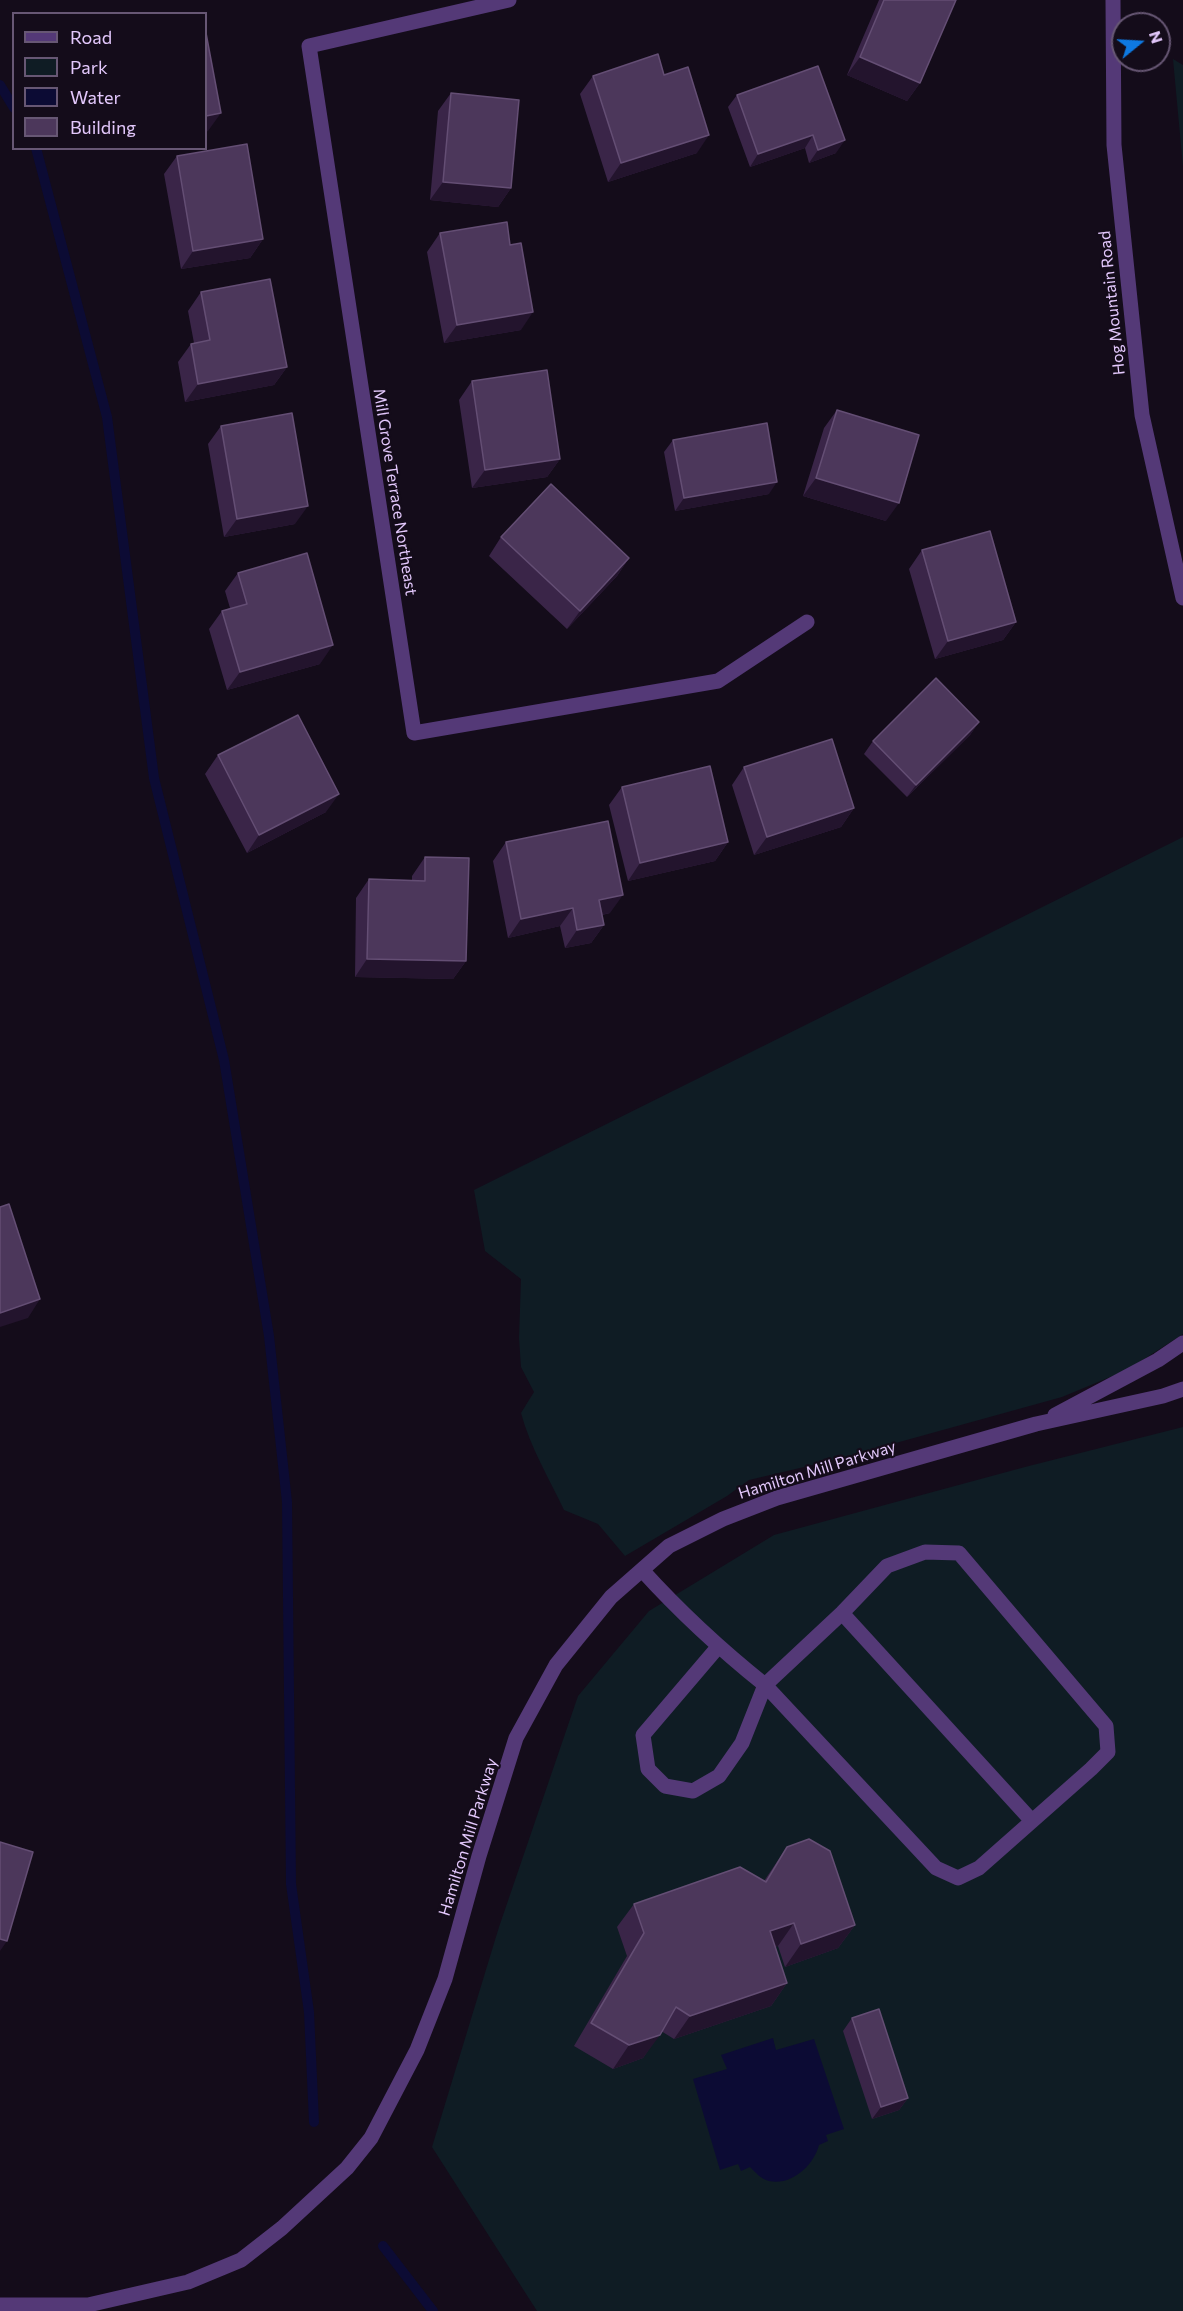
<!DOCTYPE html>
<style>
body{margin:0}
#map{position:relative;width:1183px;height:2311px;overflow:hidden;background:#140c1a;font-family:Commissioner,sans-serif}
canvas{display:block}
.legend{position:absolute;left:12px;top:12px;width:195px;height:138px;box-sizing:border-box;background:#140c1a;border:2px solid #675774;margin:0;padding:8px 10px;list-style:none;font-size:18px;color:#e3c8fc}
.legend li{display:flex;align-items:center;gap:12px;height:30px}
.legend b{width:30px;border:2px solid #675774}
.north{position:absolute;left:1111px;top:12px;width:60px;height:60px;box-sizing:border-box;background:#140c1a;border:2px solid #675774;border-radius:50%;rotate:72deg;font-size:16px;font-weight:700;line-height:24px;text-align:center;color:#e3c8fc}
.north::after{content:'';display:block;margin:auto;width:21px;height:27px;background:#0e79e2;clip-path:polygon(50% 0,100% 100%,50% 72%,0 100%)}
</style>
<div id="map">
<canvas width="1183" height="2311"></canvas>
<ul class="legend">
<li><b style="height:8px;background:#543977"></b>Road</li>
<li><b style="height:16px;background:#0f1c24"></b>Park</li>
<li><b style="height:16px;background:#0c0b34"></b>Water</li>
<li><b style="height:16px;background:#4c375b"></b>Building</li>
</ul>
<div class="north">N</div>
</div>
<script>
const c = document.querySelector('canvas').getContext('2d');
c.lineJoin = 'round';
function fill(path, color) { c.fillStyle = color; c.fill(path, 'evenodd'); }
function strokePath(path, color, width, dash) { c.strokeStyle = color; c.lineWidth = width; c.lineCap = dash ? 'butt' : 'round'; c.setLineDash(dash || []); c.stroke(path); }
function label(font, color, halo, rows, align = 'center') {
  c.font = font + ' Commissioner,sans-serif'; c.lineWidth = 4.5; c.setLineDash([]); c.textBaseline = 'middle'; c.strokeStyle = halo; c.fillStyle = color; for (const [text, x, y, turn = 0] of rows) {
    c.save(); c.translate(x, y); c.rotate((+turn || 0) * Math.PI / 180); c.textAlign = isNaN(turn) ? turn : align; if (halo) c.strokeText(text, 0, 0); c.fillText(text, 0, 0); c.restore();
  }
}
const green = new Path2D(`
 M1173,59l10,6v102z
 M1183,837v497l-56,36 -65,27 -224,62 -89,21 -22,16 -102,60 -27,-32 -34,-14c-15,-32 -34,-63 -43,-97l13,-21 -13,-25 -2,-29 2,-59 -36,-28 -11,-61z
 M1183,1427v884h-646l-105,-164 67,-220 79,-231 71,-85 125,-76 251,-68z`);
const water = new Path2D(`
 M773,2038l3,12 38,-11 30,90 -18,6 2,6 -9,4c-5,20 -27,41 -50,36 -8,-2 -14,-9 -19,-14l-9,4 -3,-7 -18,6 -27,-91 34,-10 -6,-14z`);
const stream = new Path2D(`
 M0,85l14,23
 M36,148l71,269 47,361 70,282 45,276 18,166 4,382 18,128 5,110
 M383,2246l50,65`);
const minor = new Path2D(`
 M509,0l-200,46 105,687 304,-52 89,-59
 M1113,0l1,145 28,270 41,183
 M1055,1415l103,-55 25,-17
 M642,1570c38,42 78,79 123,115l77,-72 45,-47 38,-14 34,1 147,173 2,26 -17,17 -112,99 -21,10 -22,-10 -171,-183 -23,58 -23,33 -26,15 -28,-5 -17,-17 -5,-34 75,-88
 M842,1613l190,208
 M0,2305h88l100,-23 53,-22 41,-32 65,-60 24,-30 46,-88 28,-71 34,-123 37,-118 40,-73 55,-68 58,-51 54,-27 54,-21 259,-74 127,-28 20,-7`);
const wall = new Path2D(`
 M879,0h77l-36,83 -13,18 -60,-26z
 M818,66l18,87 -27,10 -4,-15 -55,19 -22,-60 9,-12z
 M664,75l33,78 -89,29 -28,-88 13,-18z
 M451,93l60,95 -13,19 -68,-7 8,-89z
 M177,156l86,83 -13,19 -69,11 -17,-95z
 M440,233l70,12 11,85 -77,13 -17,-91z
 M201,292l86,75 -13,18 -89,17 -7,-40 13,-18 3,-1 -6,-32z
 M472,381l88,78 -13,18 -75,11 -13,-88z
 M837,410l49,111 -83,-25 21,-68z
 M221,426l74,98 -71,13 -16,-93z
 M673,440l96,54 -94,17 -11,-59z
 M501,537l128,21 -12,18 -50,53 -78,-73z
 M922,550l94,72 -13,18 -68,19 -26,-90z
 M238,573l82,91 -93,26 -18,-61 13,-18 8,-3 -5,-17z
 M979,722l-9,13 -63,62 -43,-43 9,-13z
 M218,755l108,57 -79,41 -42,-79z
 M744,767l110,41 -13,19 -87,28 -22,-70z
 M622,787l106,55 -13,19 -87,20 -19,-76z
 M506,842l104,71 -8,2 2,10 -13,18 -26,5 -5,-22 -52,12 -15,-77z
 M425,857l41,104 -13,18 -98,-2 1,-79 13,-19 43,1v-4z
 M787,1847l68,78 -17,23 -53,19 -7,-21 -3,1 12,36 -16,23 -97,33 -13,-8 -18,27 -30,11 -39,-23 53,-90 -10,-29 17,-23 130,-23z
 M852,2018l56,80 -9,12 -27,9 -29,-88z`);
const shadedWall = new Path2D(`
 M860,57l60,26 -13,18 -60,-26z
 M221,113l-13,18 -2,1v-16z
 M709,135l-12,18 -89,29 13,-19z
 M813,135l-8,13 -55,19 8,-13z
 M845,140l-9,13 -27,10 9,-13z
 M443,182l68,6 -13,19 -68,-7z
 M263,239l-13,19 -69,11 12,-18z
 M533,312l-12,18 -77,13 13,-18z
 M287,367l-13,18 -89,17 13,-18z
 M560,459l-13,18 -75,11 13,-18z
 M816,478l83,25 -13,18 -83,-25z
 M777,482l-8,12 -94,17 9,-13z
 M308,506l-13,18 -71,13 13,-18z
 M629,558l-12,18 -50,53 13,-18z
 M1016,622l-13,18 -68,19 13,-18z
 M333,645l-13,19 -93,26 13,-18z
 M979,722l-9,13 -63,62 9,-12z
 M339,794l-13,18 -79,41 12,-18z
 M854,808l-13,19 -87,28 13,-18z
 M728,842l-13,19 -87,20 12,-18z
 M623,895l-13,18 -24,5 13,-18z
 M573,908l-13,18 -52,12 13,-19z
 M604,925l-13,18 -26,5 12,-18z
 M367,959l99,2 -13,18 -98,-2z
 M40,1299l-12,19 -28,9v-14z
 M794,1923l-16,23 -24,9 16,-24z
 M855,1925l-17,23 -53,19 16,-23z
 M0,1939l7,2 -7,10z
 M787,1983l-16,23 -97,33 16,-23z
 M660,2035l-17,23 -30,11 16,-24z
 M908,2098l-9,12 -27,9 9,-12z`);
const building = new Path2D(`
 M884,0h72l-36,83 -60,-26z
 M206,33l15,80 -15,3z
 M658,54l6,21 24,-8 21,68 -88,28 -28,-87z
 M818,66l27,74 -27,10 -5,-15 -55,19 -21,-59z
 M451,93l68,7 -8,88 -68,-6z
 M247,144l16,95 -70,12 -16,-95z
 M507,222l3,23 11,-2 12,69 -76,13 -17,-92z
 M270,279l17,88 -89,17 -7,-40 19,-4 -9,-48z
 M547,370l13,89 -75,11 -13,-89z
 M837,410l82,25 -20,68 -83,-25z
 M292,413l16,93 -71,13 -16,-93z
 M767,423l10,59 -93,16 -11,-58z
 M551,484l78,74 -49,53 -79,-74z
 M990,531l26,91 -68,19 -26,-91z
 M307,553l26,92 -93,27 -18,-61 25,-7 -9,-31z
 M936,678l43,44 -63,63 -43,-44z
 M298,715l41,79 -80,41 -41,-80z
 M832,739l22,69 -87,29 -23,-70z
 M710,766l18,76 -88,21 -18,-76z
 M608,821l15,74 -24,5 5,25 -27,5 -4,-22 -52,11 -15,-77z
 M425,857l44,1 -3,103 -99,-2 2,-80 56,2z
 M9,1204l31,95 -40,14v-106z
 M809,1839l21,12 25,74 -54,19 -7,-21 -24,8 17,52 -97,33 -14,-9 -16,28 -31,10 -38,-22 53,-90 -10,-29 106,-37 26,15 21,-35z
 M0,1842l33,10 -26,89 -7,-2z
 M879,2009l29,89 -27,9 -29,-89z`);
const streetNames = [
 ["Hog Mountain Road",1112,303,-96],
 ["Mill Grove Terrace Northeast",395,492,81],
 ["Hamilton Mill Parkway",817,1470,-17],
 ["Hamilton Mill Parkway",468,1837,-73]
];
fill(green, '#0f1c24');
fill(water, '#0c0b34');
strokePath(stream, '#0c0b34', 10);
strokePath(minor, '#543977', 15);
fill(wall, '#3a2548');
fill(shadedWall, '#23142d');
fill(building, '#4c375b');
strokePath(building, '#644e74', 1.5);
label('16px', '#e3c8fc', '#140c1a', streetNames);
</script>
